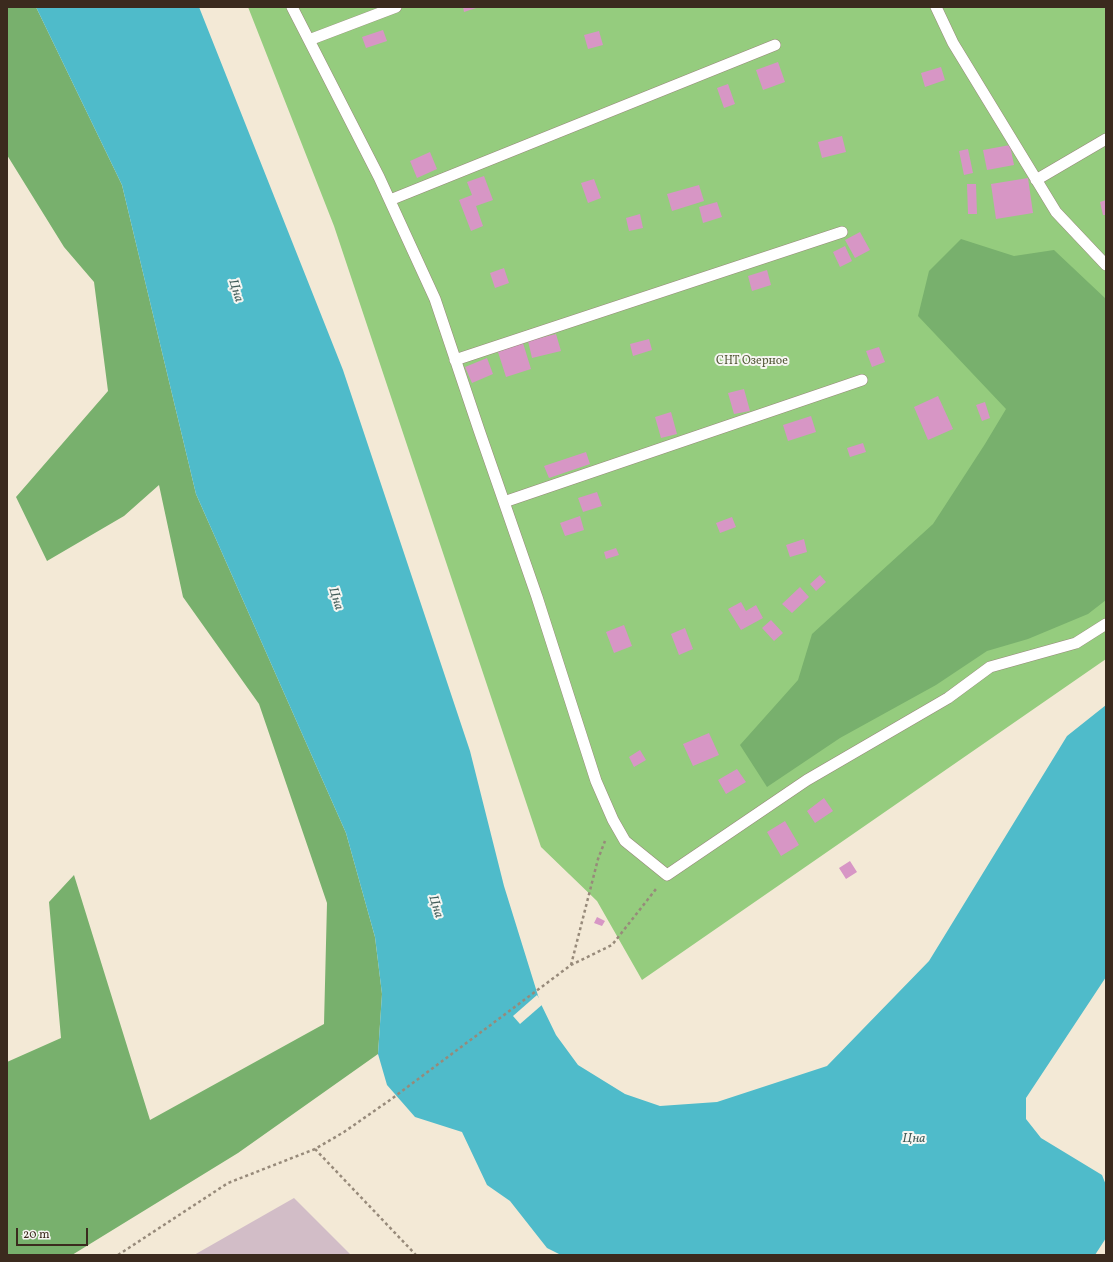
<!DOCTYPE html>
<meta charset="utf-8">
<style>
body{margin:0}
#map{position:relative;width:1113px;height:1262px;overflow:hidden;background:#f3e9d6;font-family:Vollkorn,serif}
canvas{display:block}
.frame{position:absolute;inset:0;border:8px solid #3b2a1e;pointer-events:none}
.scale{position:absolute;left:16px;top:1228px;width:72px;height:18px;box-sizing:border-box;border:2px solid #3b2a1e;border-top:0;padding-left:5px;font-size:12px;line-height:14px;white-space:nowrap;color:#3b2a1e;-webkit-text-stroke:3px #f6f6f2;paint-order:stroke}
</style>
<div id="map">
<canvas width="1113" height="1262"></canvas>
<div class="frame"></div>
<div class="scale">20 m</div>
</div>
<script>
const c = document.querySelector('canvas').getContext('2d');
c.lineJoin = 'round';
function fill(path, color) { c.fillStyle = color; c.fill(path, 'evenodd'); }
function strokePath(path, color, width, dash) { c.strokeStyle = color; c.lineWidth = width; c.lineCap = dash ? 'butt' : 'round'; c.setLineDash(dash || []); c.stroke(path); }
function label(font, color, halo, rows, align = 'center') {
  c.font = font + ' Vollkorn,serif'; c.lineWidth = 4; c.setLineDash([]); c.textBaseline = 'middle'; c.strokeStyle = halo; c.fillStyle = color; for (const [text, x, y, turn = 0] of rows) {
    c.save(); c.translate(x, y); c.rotate((+turn || 0) * Math.PI / 180); c.textAlign = isNaN(turn) ? turn : align; if (halo) c.strokeText(text, 0, 0); c.fillText(text, 0, 0); c.restore();
  }
}
const industrial = new Path2D(`
 M294,1198l57,57h-157z`);
const green = new Path2D(`
 M248,7h858v652l-464,321 -45,-79 -56,-54 -207,-621z`);
const forest = new Path2D(`
 M7,7h29l86,178 74,309 150,339 29,104 7,57 -4,60 -140,99 -166,102h-65v-193l54,-24 -12,-136 25,-27 76,245 174,-96 3,-121 -68,-199 -76,-107 -24,-112 -35,31 -77,45 -31,-64 92,-106 -14,-109 -30,-35 -57,-92z
 M961,239l53,17 40,-6 52,49v301l-18,14 -60,25 -41,12 -51,34 -96,53 -73,49 -27,-42 58,-65 14,-46 121,-110 52,-80 21,-35 -88,-93 11,-45z`);
const water = new Path2D(`
 M36,7h163l144,363 127,381 34,135 36,116 16,33 22,30 47,29 35,12 57,-4 110,-36 102,-105 138,-225 39,-31v272l-80,121v21l15,19 61,37 4,10v53l-11,17h-534l-14,-7 -37,-47 -23,-16 -25,-53 -47,-15 -28,-32 -9,-31 4,-60 -7,-57 -29,-104 -150,-339 -74,-309z`);
const pier = new Path2D(`
 M537,995l6,9 -23,20 -7,-8z`);
const building = new Path2D(`
 M463,7h16l-15,5z
 M383,30l4,11 -21,7 -4,-11z
 M599,31l4,14 -15,4 -4,-14z
 M778,62l7,20 -22,8 -7,-20z
 M941,67l4,13 -20,7 -4,-14z
 M728,84l7,20 -11,4 -7,-20z
 M842,136l4,16 -24,6 -4,-16z
 M1010,145l4,20 -27,5 -4,-20z
 M968,149l5,24 -9,2 -5,-24z
 M430,152l7,17 -20,9 -7,-17z
 M484,176l9,24 -17,6 7,20 -12,5 -12,-31 13,-5 -5,-13z
 M1028,178l5,35 -37,6 -5,-35z
 M594,179l7,19 -13,5 -7,-20z
 M967,184h9l1,30h-9z
 M699,185l5,16 -32,10 -5,-17z
 M1106,200v15h-3l-3,-13z
 M717,202l5,15 -19,6 -4,-16z
 M640,214l3,14 -14,3 -3,-13z
 M860,232l10,18 -15,8 -10,-18z
 M845,246l7,15 -12,6 -7,-15z
 M504,268l5,15 -14,5 -5,-15z
 M767,270l4,15 -19,6 -4,-15z
 M556,334l5,17 -29,7 -4,-17z
 M649,339l3,11 -19,6 -3,-12z
 M523,343l8,26 -25,8 -8,-25z
 M879,347l6,15 -13,5 -6,-16z
 M487,358l6,16 -21,9 -7,-16z
 M744,389l6,22 -16,3 -6,-21z
 M938,396l15,33 -25,11 -14,-33z
 M985,402l5,16 -8,3 -6,-16z
 M671,412l6,22 -16,4 -6,-21z
 M811,416l5,16 -28,9 -5,-16z
 M863,443l3,9 -16,5 -3,-9z
 M586,452l4,12 -41,14 -5,-12z
 M597,492l5,14 -19,6 -5,-14z
 M580,516l4,14 -19,6 -5,-13z
 M732,517l4,10 -16,6 -4,-10z
 M804,539l3,13 -17,5 -4,-12z
 M616,548l3,7 -13,4 -2,-7z
 M820,575l6,7 -10,9 -6,-7z
 M800,587l9,10 -17,16 -10,-9z
 M741,602l5,9 10,-6 7,13 -22,12 -13,-21z
 M771,620l12,13 -9,8 -12,-13z
 M624,625l8,21 -18,7 -8,-21z
 M685,628l8,21 -14,6 -8,-21z
 M709,733l10,22 -26,11 -10,-22z
 M640,750l6,10 -12,7 -5,-10z
 M737,769l9,13 -20,12 -8,-14z
 M824,798l9,13 -18,12 -8,-12z
 M785,821l14,24 -18,11 -14,-24z
 M850,861l7,11 -11,7 -7,-11z
 M597,917l8,4 -3,5 -8,-3z`);
const path = new Path2D(`
 M571,965l27,-106 7,-18
 M315,1149l101,106
 M118,1255l110,-72 87,-34 29,-17 46,-32 181,-135 41,-20 44,-56`);
const service = new Path2D(`
 M292,7l87,170 56,122 44,131 58,167 59,184 17,39 12,21 42,34 140,-95 141,-82 42,-31 86,-24 30,-19
 M936,7l17,36 103,169 50,53
 M309,40l87,-33
 M1036,180l70,-41
 M390,200l385,-155
 M455,360l387,-128
 M504,502l358,-122`);
const parkNames = [
 ["СНТ Озерное",752,362]
];
const waterNames = [
 ["Цна",235,291,72],
 ["Цна",335,599,72],
 ["Цна",435,907,72],
 ["Цна",914,1140]
];
fill(industrial, '#d2bdc7');
fill(green, '#95cc7e');
fill(forest, '#78b06d');
fill(water, '#4fbbca');
fill(pier, '#f3e9d6');
fill(building, '#d796c5');
strokePath(service, '#978a7a', 12);
strokePath(path, '#978a7a', 2.5, [3, 3]);
strokePath(service, '#fff', 11);
label('12px', '#565b3b', '#f6f6f2', parkNames);
label('italic 13px', '#425d5a', '#f6f6f2', waterNames);
</script>
